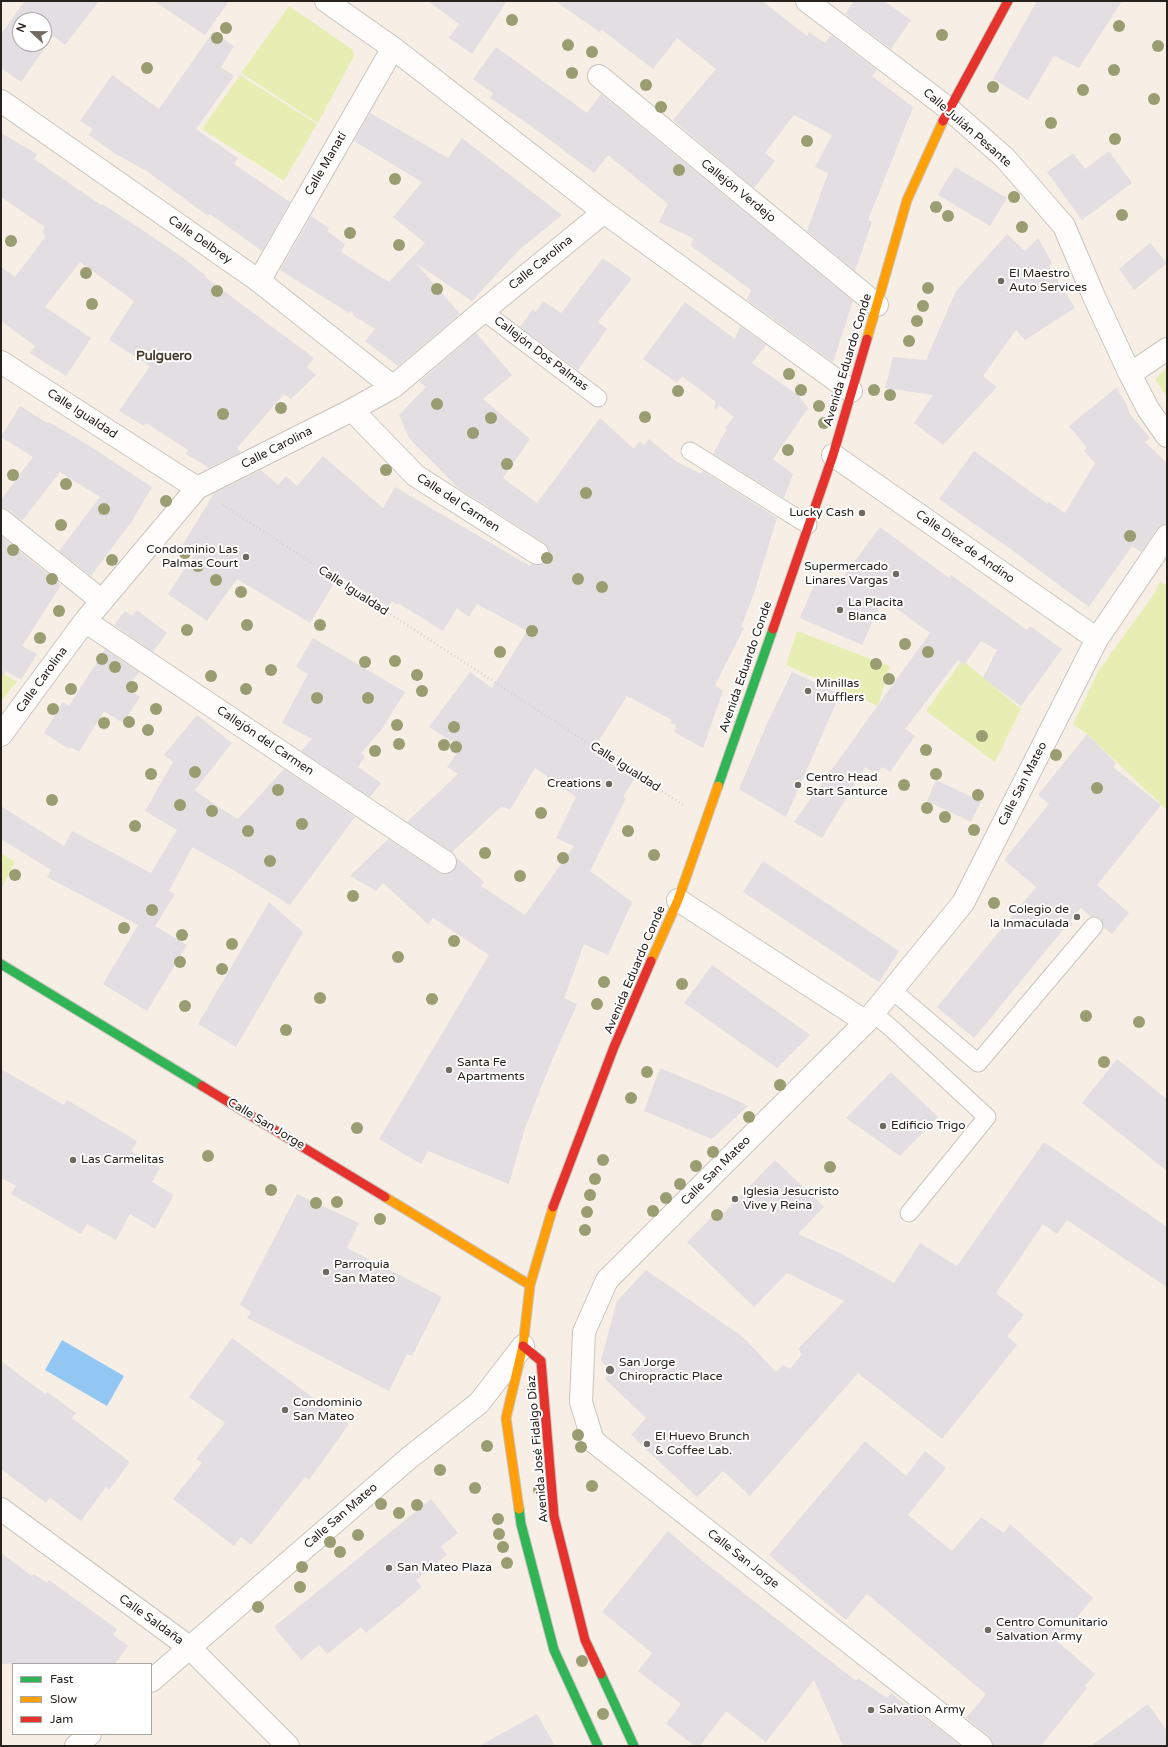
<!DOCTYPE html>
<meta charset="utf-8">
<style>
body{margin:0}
#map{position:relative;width:1168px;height:1747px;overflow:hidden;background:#f7efe6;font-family:"Varela Round",sans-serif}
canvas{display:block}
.frame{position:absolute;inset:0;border:2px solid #27221c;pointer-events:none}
.legend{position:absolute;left:12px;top:1663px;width:140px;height:72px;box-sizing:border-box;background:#fff;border:1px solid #a9a7a4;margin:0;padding:5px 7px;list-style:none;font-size:12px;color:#27221c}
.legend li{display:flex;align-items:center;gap:8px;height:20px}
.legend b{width:20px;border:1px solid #a9a7a4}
.north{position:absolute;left:12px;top:12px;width:40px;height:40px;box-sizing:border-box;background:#fff;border:1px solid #a9a7a4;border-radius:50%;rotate:292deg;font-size:11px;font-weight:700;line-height:16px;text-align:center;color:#27221c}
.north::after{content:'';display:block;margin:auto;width:14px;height:18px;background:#706a63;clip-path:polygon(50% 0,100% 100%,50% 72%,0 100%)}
</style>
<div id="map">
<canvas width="1168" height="1747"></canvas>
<div class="frame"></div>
<ul class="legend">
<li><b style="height:5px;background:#30b455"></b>Fast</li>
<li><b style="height:5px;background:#ff9f0a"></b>Slow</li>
<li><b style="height:5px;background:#e5322d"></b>Jam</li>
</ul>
<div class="north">N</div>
</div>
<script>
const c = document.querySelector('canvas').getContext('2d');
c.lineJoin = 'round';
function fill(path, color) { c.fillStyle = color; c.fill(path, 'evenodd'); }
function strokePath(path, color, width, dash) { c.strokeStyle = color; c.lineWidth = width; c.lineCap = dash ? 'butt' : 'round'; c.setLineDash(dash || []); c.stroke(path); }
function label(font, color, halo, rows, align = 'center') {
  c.font = font + ' "Varela Round",sans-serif'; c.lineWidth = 4; c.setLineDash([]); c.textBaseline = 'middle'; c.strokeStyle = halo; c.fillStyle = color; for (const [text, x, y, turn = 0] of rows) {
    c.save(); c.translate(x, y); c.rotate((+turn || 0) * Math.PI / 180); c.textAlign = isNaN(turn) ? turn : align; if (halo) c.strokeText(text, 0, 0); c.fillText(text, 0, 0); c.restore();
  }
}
const green = new Path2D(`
 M289,6l64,44 1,6 -36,67 -77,-50z
 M240,75l77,49 -33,57 -82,-52z
 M1167,368v29l-12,-18z
 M1160,581l7,5v224l-80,-76 -14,-10 26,-54 57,-79z
 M797,631l93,35 -12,40 -92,-41z
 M962,660l59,49 -26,53 -69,-51z
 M1,672l16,10 -16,19z
 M1,853l14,9 -14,27z`);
const water = new Path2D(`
 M62,1340l62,36 -17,30 -62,-36z`);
const building = new Path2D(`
 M25,1h74l-34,44 -12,-9 -32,46 -20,-14v-34zM20,20h24v24h-24z
 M154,1h75l-24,34z
 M428,1h79l-35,53 -23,-16 10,-14z
 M555,1h207l45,35 2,-4 16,11 6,-8 46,35 -5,6 41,31 -45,113 4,2 -17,49 -48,-40 21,-58 -13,-6 17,-32 -38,-20 -29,38 10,8 -21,27 -81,-68 43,-51 -39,-31 -24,31 -51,-39 -2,2z
 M854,1h30l27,19 -20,29 -46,-35z
 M1037,1h85l-43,67 -25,-12 -26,44 -35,-21z
 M213,32l21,14 -13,21 13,9 -38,53 42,29 -4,6 56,38 -28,49 -52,-37 -2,2 -60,-44 -32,-18 -27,-19 4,-6 -13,-8 32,-46 47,34z
 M496,47l91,66 14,-19 252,207 -20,61 -86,-62 4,-10 -61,-45 4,-6 -35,-17 9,-18 -60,-49 -14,18 -60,-45 -44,-30 3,-5 -20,-14z
 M370,113l78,45 14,-20 100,77 -43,35 -47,51 -56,-38 44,51 -62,52 -33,-25 10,-12 -21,-13 -2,-5 -3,2 -69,-43 31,-54 18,12 -2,3 18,13 -4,8 48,30 36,-39 -32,-26 29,-35 -68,-41z
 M1,133l36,21 -3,5 67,46 1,-1 33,21 43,29 28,22 -1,1 109,81 -7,9 9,8 -25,24 -7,-5 -47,54 4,4 -32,16 -23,-14 2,-4 -42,-27 -2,3 -25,-15 31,-45 -41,-26 25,-39 -54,-39 -35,45 46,31 -25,38 -36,-23 5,-7 -34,-25v-54l14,10 31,-41 -4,-4 3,-5 -44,-30z
 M1109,151l23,32 -50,37 -35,-48 26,-19 12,16z
 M955,167l52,31 -17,28 -52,-31z
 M1007,234l18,17 13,-13 14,25 -3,3 26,42 -50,32 -9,-10 -33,46 14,11 -54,58 -29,-22 19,-28 -48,-7 8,-31 33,3 30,-69z
 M1150,243l17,20 -33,27 -15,-21z
 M603,258l28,20 -1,3 -32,41 9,7 -29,41 -58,-43 13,-18 3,3 7,-11 18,12z
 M685,302l50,37 5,-13 26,19 -14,18 46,32 10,13 -35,51 20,15 -9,24 -71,-44 14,-25 -2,-1 9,-11 -15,-12 -2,4 -3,-1 2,-6 -34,-26 -5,7 -34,-24z
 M476,333l36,42 -29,24 47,40 -27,39 34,25 63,-85 34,31 6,-8 4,4 5,-6 28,23 24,12 2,-3 74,47 -23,75 -13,34 3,1 -29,57 8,6 -20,57 -29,-16 2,-7 -6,-2 2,-3 -45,-24 -34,54 10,6 -1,2 33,20 -12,19 3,1 -36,73 42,31 -24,53 -24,-11 -20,54 13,6 -27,61 -25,63 -16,56 -81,-33 -7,13 -42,-25 110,-184 -56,-37 -5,6 -45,-41 -7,8 -26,-15 38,-37 50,33 6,2 6,-1 5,-4 2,-6 -1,-6 28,25 -3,4 44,29 49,-69 -18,-8 20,-41 -41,-29 -25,42 -8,-4 -50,46 -45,-30 51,-48 -11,-7 14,-20 -32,-20 41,-55 22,16 35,-57 -50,-27 -8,13 -12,-9 -14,23 -45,-28 -1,2 -5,-4 -4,6 -49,-32 -29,48 -73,-44 -30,42 -39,-27 27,-41 -13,-7 32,-53 47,-23 17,15 8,-9 11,10 26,-30 60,52 12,-21 135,79 1,-2 6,1 6,-1 5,-5 1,-5 -1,-6 -4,-5 -87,-56 -48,-49 -10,-23 27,-28 -7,-5z
 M1116,388l10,15 4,11 20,24 -5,4 22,21v61l-6,1 -4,4 -16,23 -9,-6 -43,61 -80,-59 -70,-49 35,-48 74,53 1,-2 16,11 30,-50 -11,-12 3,-3 -18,-22z
 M20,406l27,17 2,-1 44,26 59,39 -20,34 -41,55 -32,-25 41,-54 -40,-25 -38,49 -13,-11 -8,-2v-8l32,-43 -32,-20z
 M880,527l69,51 2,-3 76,55 3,-4 32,23 -41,57 -38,-28 14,-28 -16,-9 -17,24 -6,-5 -53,69 10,7 -25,36 -8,-5 -5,8 -12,-8 -43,71 -28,-16 136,-189 -47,-34 -21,46 -62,-27 18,-43 20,9z
 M1,536l60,49 -39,61 15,8 -16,26 -15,-9 -5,8z
 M137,610l30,23 -14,19 -39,-27 11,-14 7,5z
 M313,638l92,54 -23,37 -21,24 4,3 -7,11 23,16 -11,14 -69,-46 11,-12 -30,-16 26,-49 -12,-7z
 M105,649l34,23 -12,16 13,9 -17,26 -19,-12 -25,41 -9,-5 -1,2 -25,-16 19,-31 6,4z
 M792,672l48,22 -54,123 -47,-28 27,-63z
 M197,715l35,28 -37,47 22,16 21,13 46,-50 71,48 -65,88 -55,-34 -43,-24 -23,44 6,3 -20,32 32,19 -40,66 -44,-27 35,-59 -91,-48 4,-7 -50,-31v-33l63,40 8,-15 79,42 26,-43 -32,-19 28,-49 -9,-7z
 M1087,734l29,29 -3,4 48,38 -64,80 32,28 -17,21 -8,-6 -3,-9 -5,-3 -5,1 -10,-9 -107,130 -37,-31 99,-120 -32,-27 45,-56 -11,-9z
 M936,780l45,21 -10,21 -44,-21z
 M763,861l136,90 -20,31 -136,-90z
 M269,902l34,30 -67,115 -38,-23z
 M712,965l98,70 -33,33 -93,-65z
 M1117,1059l50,40v72l-85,-68z
 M660,1068l67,28 21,10 -36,33 -68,-28z
 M1,1069l63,36 3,-5 70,41 -6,10 29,17 -8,14 22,13 -19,34 -25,-15 -14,26 -29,-16 -6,10 -70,-40 5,-8 -15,-8z
 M891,1072l47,45 -38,39 -54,-38z
 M1044,1142l123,85v60l-100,-67 -10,14 -14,-10 -47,69 28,22 -17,21 10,9 -75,94 -84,-66 -108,123 -27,-25 -26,26 -66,-62 15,-17 -41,-39 5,-9 -9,-9 16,-60 29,-31 97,67 33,35 7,-7 7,4 12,-15 -4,-5 46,-48 -57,-28 -33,34 -67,-65 25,-25 4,4 59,-61 49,47 -26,27 44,20 52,29 26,-40 37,23z
 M297,1194l62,29 -12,25 95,49 -30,59 -5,-2 -18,37 -142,-73 4,-6 -11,-7z
 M232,1338l117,86 -40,56 -4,-3 -54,68 -10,-8 -7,9 -61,-47 29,-36 -6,-4 29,-36 -36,-26z
 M1,1361l44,33 2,-2 29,21 -4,5 58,44 -21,28 -3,-3 -25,34 -31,-23 -4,5 -45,-34z
 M865,1441l41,35 19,-25 21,17 -38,47 44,36 29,-34 23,16 6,-9 83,74 -36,43 38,33 -10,12 2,2 -46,58h-48l-1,-5 -3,-5 -23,-18 20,-24 -119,-100 -21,26 -77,-65z
 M431,1499l27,34 -17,13 6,9 -31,25 6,7 -56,46 -5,-6 -34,27 -8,-9 -18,15 -27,-33z
 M668,1531l36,31 152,119 2,-3 29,20 4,-5 25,20 1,-1 44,34h-118l-29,-66 -48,62 -40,-31 -26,35h-5l-29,-22 15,-20 -43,-33 14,-18 -50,-41z
 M1,1553l31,23 2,-2 13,9 2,-3 68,49 -4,6 15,11 -13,18h-114z
 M1148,1704l19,27v15h-76z
 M537,1714l18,32h-76z`);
const path = new Path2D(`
 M223,505l460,300`);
const lane = new Path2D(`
 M483,311l115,87
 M690,451l118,74
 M892,990l86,73 116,-137
 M873,1013l18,15 96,89 -78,96`);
const street = new Path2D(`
 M326,1l67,47 211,164 247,179
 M807,1l142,108 56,49 59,68 31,73 35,75 18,35 19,27
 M599,76l278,229
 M1,101l258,180 134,106
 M259,281l134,-233
 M1,362l196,126
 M1130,374l37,-25
 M352,410l64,66 121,77
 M833,455l264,184
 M1,520l101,81
 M85,621l360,241
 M1,735l84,-114 112,-133 155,-78 41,-23 90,-76 121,-99
 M678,900l188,122
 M1,1509l188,138 99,99
 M151,1681l258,-223 70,-55 44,-57
 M76,1746l14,-12
 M981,1746l-388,-305 -12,-39 3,-70 23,-52 259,-258 97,-119 134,-264 70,-103`);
const fast = new Path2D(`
 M718,786l55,-157
 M1,964l201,122
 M519,1509l2,15 33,126 44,96
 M601,1674l33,72`);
const slow = new Path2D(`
 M867,339l40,-139 36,-79
 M651,961l27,-61 40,-114
 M385,1197l145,88
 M519,1509l-13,-91 17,-72 7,-61 23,-78`);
const jam = new Path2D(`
 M943,121l65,-120
 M773,629l60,-174 34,-116
 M202,1086l183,111
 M553,1207l61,-160 37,-86
 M523,1346l18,15 13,155 31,124 16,34`);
const trees = [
 [512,20],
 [1119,26],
 [226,28],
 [942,35],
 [217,38],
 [568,45],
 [1158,46],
 [592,52],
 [147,68],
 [1114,70],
 [572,73],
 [646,85],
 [993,87],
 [1083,90],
 [1154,99],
 [661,107],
 [1051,123],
 [1115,139],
 [807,141],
 [679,170],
 [395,179],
 [1014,197],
 [936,207],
 [1122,215],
 [948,216],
 [1022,227],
 [350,233],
 [11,241],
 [399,245],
 [86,273],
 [928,288],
 [437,289],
 [217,291],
 [92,304],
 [923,306],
 [917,321],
 [909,341],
 [789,374],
 [801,390],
 [874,390],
 [678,391],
 [890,395],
 [437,404],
 [819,406],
 [281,408],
 [223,414],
 [645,417],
 [491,418],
 [824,423],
 [473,433],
 [788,450],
 [507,464],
 [386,470],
 [13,475],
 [66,484],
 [586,493],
 [166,501],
 [104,509],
 [61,525],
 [1130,536],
 [13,550],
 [185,553],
 [547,558],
 [112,560],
 [198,566],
 [52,579],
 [578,579],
 [216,580],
 [602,587],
 [241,592],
 [59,611],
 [247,625],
 [320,625],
 [187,630],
 [532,631],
 [40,638],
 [905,644],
 [500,652],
 [928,652],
 [102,659],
 [395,661],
 [365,662],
 [876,664],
 [115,667],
 [271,670],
 [417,675],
 [211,676],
 [889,679],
 [132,687],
 [71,689],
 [246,689],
 [422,691],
 [317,698],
 [368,698],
 [53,709],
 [156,709],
 [129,722],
 [104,723],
 [397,725],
 [454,727],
 [148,730],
 [982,736],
 [399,744],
 [444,745],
 [456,747],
 [926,750],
 [375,751],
 [1056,755],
 [195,772],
 [151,774],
 [936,774],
 [904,785],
 [1097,788],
 [278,790],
 [978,795],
 [52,800],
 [180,805],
 [927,808],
 [212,811],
 [541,813],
 [945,817],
 [302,824],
 [135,826],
 [974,830],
 [248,831],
 [628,831],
 [485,853],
 [654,855],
 [563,858],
 [270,861],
 [15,875],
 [520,876],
 [353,896],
 [994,903],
 [152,910],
 [124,928],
 [182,935],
 [454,941],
 [232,944],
 [398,957],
 [180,962],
 [222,969],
 [604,982],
 [682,984],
 [320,998],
 [432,999],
 [597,1004],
 [185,1006],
 [1086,1016],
 [1139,1022],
 [286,1030],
 [1104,1062],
 [647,1072],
 [780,1085],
 [631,1098],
 [749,1117],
 [357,1128],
 [713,1152],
 [208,1156],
 [603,1160],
 [696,1166],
 [830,1167],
 [595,1179],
 [680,1184],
 [271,1190],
 [590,1195],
 [666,1198],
 [337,1202],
 [316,1203],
 [653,1211],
 [587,1212],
 [717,1215],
 [380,1219],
 [585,1230],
 [578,1435],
 [487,1446],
 [581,1447],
 [440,1470],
 [592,1486],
 [475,1488],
 [539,1490],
 [381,1504],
 [417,1505],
 [399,1513],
 [498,1519],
 [499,1534],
 [358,1535],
 [330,1542],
 [503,1547],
 [340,1552],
 [507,1563],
 [302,1567],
 [300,1587],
 [258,1607],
 [582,1661],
 [603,1714]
];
const markers = [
 [1001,281,4,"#706a63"],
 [862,513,4,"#706a63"],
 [246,557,4,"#706a63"],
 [896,574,4,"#706a63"],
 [840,610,4,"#706a63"],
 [808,691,4,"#706a63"],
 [609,784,4,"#706a63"],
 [798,785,4,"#706a63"],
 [1077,917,4,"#706a63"],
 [449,1070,4,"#706a63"],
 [883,1126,4,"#706a63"],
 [73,1160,4,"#706a63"],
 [735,1199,4,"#706a63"],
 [326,1272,4,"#706a63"],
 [610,1370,5,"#706a63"],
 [285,1410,4,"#706a63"],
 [647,1444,4,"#706a63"],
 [389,1568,4,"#706a63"],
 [988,1630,4,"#706a63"],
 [871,1710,4,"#706a63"]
];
const streetNames = [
 ["Calle Julián Pesante",967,128,41],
 ["Calle Manatí",326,164,-60],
 ["Callejón Verdejo",738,191,39],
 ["Calle Delbrey",200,240,35],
 ["Calle Carolina",541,263,-39],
 ["Callejón Dos Palmas",541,354,37],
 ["Avenida Eduardo Conde",848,360,-73],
 ["Calle Igualdad",82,414,33],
 ["Calle Carolina",277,448,-27],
 ["Calle del Carmen",458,503,33],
 ["Calle Diez de Andino",965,547,35],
 ["Calle Igualdad",353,591,33],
 ["Avenida Eduardo Conde",746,667,-71],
 ["Calle Carolina",42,680,-54],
 ["Callejón del Carmen",265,741,34],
 ["Calle Igualdad",625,767,33],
 ["Calle San Mateo",1023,784,-63],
 ["Avenida Eduardo Conde",635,970,-67],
 ["Calle San Jorge",266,1124,31],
 ["Calle San Mateo",716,1171,-45],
 ["Avenida José Fidalgo Díaz",538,1449,-95],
 ["Calle San Mateo",341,1516,-41],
 ["Calle San Jorge",743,1559,38],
 ["Calle Saldaña",151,1620,36]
];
const poiNames = [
 ["El Maestro",1009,274],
 ["Auto Services",1009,288],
 ["Lucky Cash",854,513,"right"],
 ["Condominio Las",238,550,"right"],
 ["Palmas Court",238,564,"right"],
 ["Supermercado",888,567,"right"],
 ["Linares Vargas",888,581,"right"],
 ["La Placita",848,603],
 ["Blanca",848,617],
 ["Minillas",816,684],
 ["Mufflers",816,698],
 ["Centro Head",806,778],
 ["Start Santurce",806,792],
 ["Creations",601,784,"right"],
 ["Colegio de",1069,910,"right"],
 ["la Inmaculada",1069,924,"right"],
 ["Santa Fe",457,1063],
 ["Apartments",457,1077],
 ["Edificio Trigo",891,1126],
 ["Las Carmelitas",81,1160],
 ["Iglesia Jesucristo",743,1192],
 ["Vive y Reina",743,1206],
 ["Parroquia",334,1265],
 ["San Mateo",334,1279],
 ["San Jorge",619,1363],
 ["Chiropractic Place",619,1377],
 ["Condominio",293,1403],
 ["San Mateo",293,1417],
 ["El Huevo Brunch",655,1437],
 ["& Coffee Lab.",655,1451],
 ["San Mateo Plaza",397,1568],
 ["Centro Comunitario",996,1623],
 ["Salvation Army",996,1637],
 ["Salvation Army",879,1710]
];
const neighbourhoodNames = [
 ["Pulguero",164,357]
];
fill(green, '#e6eeb4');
fill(water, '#92c7f4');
fill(building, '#e2dee1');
strokePath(lane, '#cac4bd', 19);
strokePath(street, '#cac4bd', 24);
strokePath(fast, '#cac4bd', 11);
strokePath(slow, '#cac4bd', 11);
strokePath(jam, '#cac4bd', 11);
strokePath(path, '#d5d3d0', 2.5, [1, 3]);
strokePath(lane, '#fefdfb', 17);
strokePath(street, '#fefdfb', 22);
strokePath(fast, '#30b455', 9);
strokePath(slow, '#ff9f0a', 9);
strokePath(jam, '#e5322d', 9);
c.fillStyle = '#9a9d72';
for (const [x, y] of trees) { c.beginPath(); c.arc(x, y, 6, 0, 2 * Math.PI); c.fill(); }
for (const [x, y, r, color] of markers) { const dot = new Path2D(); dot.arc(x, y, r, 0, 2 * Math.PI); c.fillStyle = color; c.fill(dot); strokePath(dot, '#fff', 1.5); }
label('12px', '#27221c', '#fff', streetNames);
label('12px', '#27221c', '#fff', poiNames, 'left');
label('bold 13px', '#43382a', '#fff', neighbourhoodNames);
</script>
